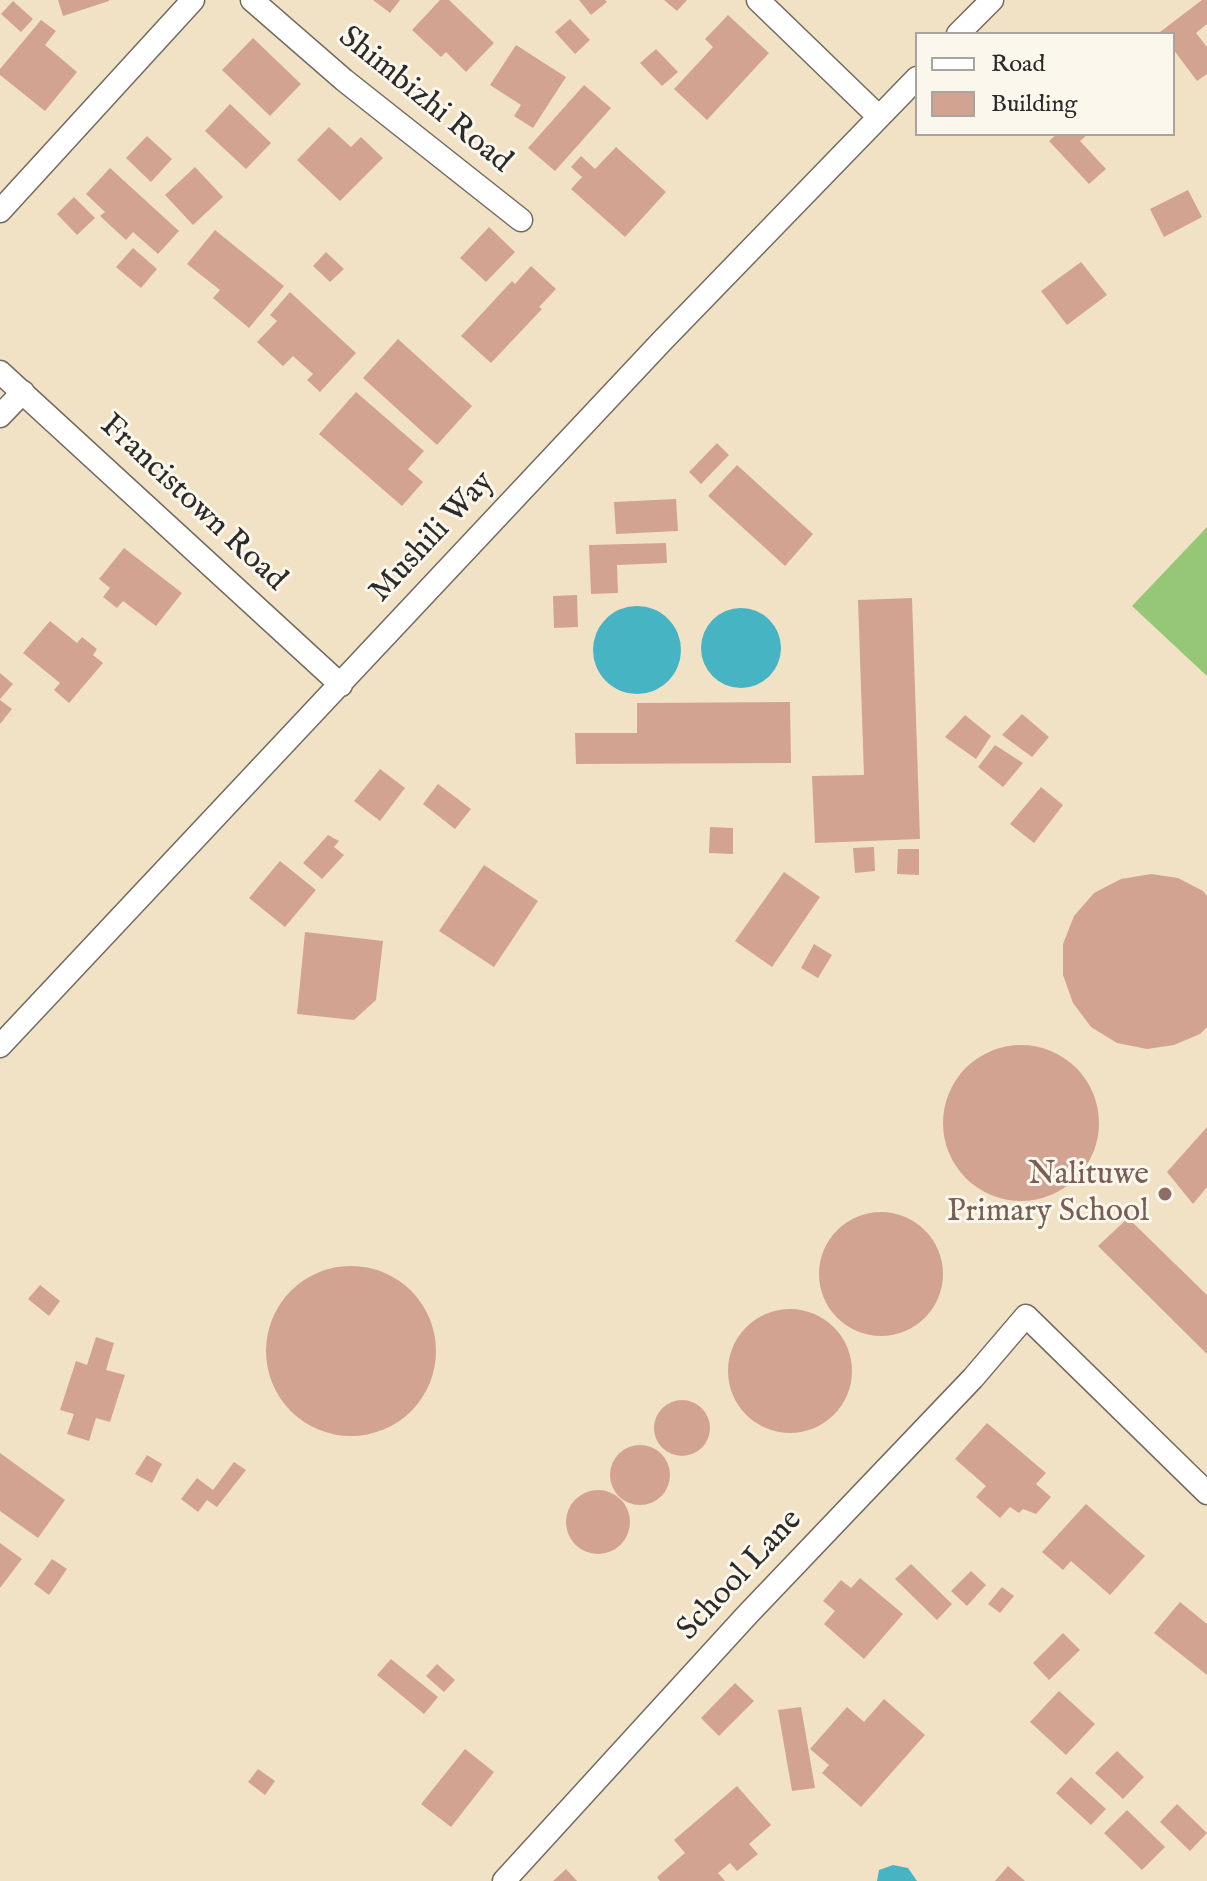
<!DOCTYPE html>
<style>
body{margin:0}
#map{position:relative;width:1207px;height:1881px;overflow:hidden;background:#f2e2c5;font-family:"IM FELL English",serif}
canvas{display:block}
.legend{position:absolute;left:915px;top:32px;width:260px;height:104px;box-sizing:border-box;background:#fbf7ec;border:2px solid #a8a59f;margin:0;padding:10px 14px;list-style:none;font-size:24px;color:#2b2b2b}
.legend li{display:flex;align-items:center;gap:16px;height:40px}
.legend b{width:40px;border:2px solid #a8a59f}
</style>
<div id="map">
<canvas width="1207" height="1881"></canvas>
<ul class="legend">
<li><b style="height:10px;background:#fff"></b>Road</li>
<li><b style="height:22px;background:#d3a392"></b>Building</li>
</ul>
</div>
<script>
const c = document.querySelector('canvas').getContext('2d');
c.lineJoin = 'round';
function fill(path, color) { c.fillStyle = color; c.fill(path, 'evenodd'); }
function strokePath(path, color, width, dash) { c.strokeStyle = color; c.lineWidth = width; c.lineCap = dash ? 'butt' : 'round'; c.setLineDash(dash || []); c.stroke(path); }
function label(font, color, halo, rows, align = 'center') {
  c.font = font + ' "IM FELL English",serif'; c.lineWidth = 6; c.setLineDash([]); c.textBaseline = 'middle'; c.strokeStyle = halo; c.fillStyle = color; for (const [text, x, y, turn = 0] of rows) {
    c.save(); c.translate(x, y); c.rotate((+turn || 0) * Math.PI / 180); c.textAlign = isNaN(turn) ? turn : align; if (halo) c.strokeText(text, 0, 0); c.fillText(text, 0, 0); c.restore();
  }
}
const green = new Path2D(`
 M1207,527v149l-75,-70z`);
const water = new Path2D(`
 M593 650a44 44 0 1 1 88 0a44 44 0 1 1-88 0Z
 M701 648a40 40 0 1 1 80 0a40 40 0 1 1-80 0Z
 M893,1865l15,3 9,13h-40l2,-11z`);
const building = new Path2D(`
 M58,0h51v1l-46,15z
 M373,0h27l-10,13z
 M440,0h9l45,43 -28,29 -20,-20 -5,5 -29,-27z
 M579,0h26l2,2 -16,13z
 M664,0h23l-10,11z
 M1202,0h5v24l-11,9 11,14v27l-10,7 -24,-32v-15h-12l-1,-2z
 M13,1l20,18 -12,13 -20,-18z
 M728,15l41,38 -62,67 -33,-31 39,-42 -8,-8z
 M570,19l20,21 -15,14 -20,-22z
 M41,20l15,11 -11,14 32,27 -32,39 -45,-36v-6z
 M253,38l48,46 -31,32 -48,-46z
 M516,45l50,32 -33,51 -19,-12 7,-11 -31,-20z
 M656,49l22,23 -16,14 -22,-23z
 M584,85l27,23 -56,63 -27,-23z
 M230,104l41,39 -25,26 -41,-38z
 M329,127l22,20 10,-10 22,21 -43,43 -43,-41z
 M1057,134h31l-8,7 26,28 -17,15 -40,-43z
 M147,136l25,23 -21,23 -25,-24z
 M616,147l50,45 -41,45 -54,-48 11,-12 -11,-10 10,-11 14,13z
 M195,167l28,30 -30,28 -28,-30z
 M110,168l69,63 -21,23 -25,-22 -7,8 -26,-24 5,-4 -19,-18z
 M1188,190l14,27 -38,20 -14,-28z
 M74,197l21,21 -18,17 -20,-21z
 M489,227l26,25 -29,30 -26,-24z
 M215,230l69,56 -35,42 -36,-30 7,-8 -33,-26z
 M133,248l24,21 -16,19 -25,-21z
 M326,252l18,17 -14,13 -17,-16z
 M1081,262l26,33 -40,30 -26,-34z
 M531,266l25,23 -17,18 3,2 -51,54 -30,-27 51,-55 3,3z
 M290,292l66,61 -36,39 -13,-12 6,-6 -20,-18 -10,10 -26,-24 20,-21 -7,-6z
 M398,339l74,67 -35,39 -74,-67z
 M356,392l68,59 -16,18 15,13 -21,24 -83,-72z
 M717,443l12,12 -28,29 -12,-12z
 M737,465l76,69 -28,32 -77,-70z
 M676,499l2,32 -62,3 -2,-32z
 M666,543l1,20 -50,2 1,28 -27,1 -2,-49z
 M124,548l58,45 -26,33 -33,-25 -6,7 -14,-11 7,-9 -11,-9z
 M577,595l1,32 -24,1 -1,-32z
 M912,598l8,241 -105,4 -3,-67 52,-1 -6,-175z
 M50,621l27,22 5,-6 15,12 -4,6 10,8 -34,40 -15,-13 6,-7 -37,-30z
 M0,673l13,11 -13,15z
 M0,700l12,9 -12,15z
 M790,702l1,61 -215,1 -1,-31h62v-30z
 M1022,714l27,23 -17,20 -30,-22z
 M965,715l26,21 -15,23 -31,-22z
 M995,745l28,18 -20,24 -25,-20z
 M380,769l25,19 -25,33 -26,-20z
 M438,784l33,25 -16,20 -32,-25z
 M1041,787l22,18 -29,38 -24,-19z
 M710,827l23,1v26l-24,-1z
 M328,835l11,6 -5,6 10,8 -22,24 -19,-16z
 M874,847l1,24 -20,2 -2,-25z
 M898,849h21v26l-22,-1z
 M280,861l36,29 -31,37 -36,-29z
 M484,865l54,36 -44,66 -55,-36z
 M784,872l36,25 -48,70 -37,-26z
 M1151,874l27,4 25,13 4,5v131l-7,7 -26,11 -27,4 -30,-6 -26,-16 -18,-24 -10,-28v-31l11,-28 20,-23 27,-14z
 M305,932l78,9 -7,59 -22,20 -57,-6z
 M814,944l18,11 -14,23 -17,-10z
 M943 1123a78 78 0 1 1 156 0a78 78 0 1 1-156 0Z
 M1207,1127v60l-14,17 -26,-32z
 M819 1274a62 62 0 1 1 124 0a62 62 0 1 1-124 0Z
 M1128,1218l79,77v59l-109,-108z
 M266 1351a85 85 0 1 1 170 0a85 85 0 1 1-170 0Z
 M40,1285l20,16 -11,15 -21,-17z
 M728 1371a62 62 0 1 1 124 0a62 62 0 1 1-124 0Z
 M96,1337l18,6 -8,27 19,5 -15,47 -14,-4 -7,23 -22,-7 7,-20 -14,-4 16,-49 11,4z
 M654 1428a28 28 0 1 1 56 0a28 28 0 1 1-56 0Z
 M987,1423l59,50 -10,11 15,13 -15,17 -13,-5 -4,4 -9,-6 -10,11 -24,-21 10,-11 -31,-27z
 M610 1475a30 30 0 1 1 60 0a30 30 0 1 1-60 0Z
 M0,1453l65,47 -27,38 -38,-27z
 M147,1455l15,9 -10,19 -17,-9z
 M234,1462l12,8 -29,37 -10,-7 -9,12 -17,-13 16,-21 16,12z
 M566 1522a32 32 0 1 1 64 0a32 32 0 1 1-64 0Z
 M1086,1504l59,52 -35,39 -39,-34 -8,9 -21,-18z
 M0,1543l22,16 -22,29z
 M52,1559l15,10 -18,26 -15,-11z
 M911,1564l41,40 -15,16 -42,-41z
 M971,1571l15,14 -19,21 -16,-15z
 M860,1578l43,36 -39,45 -40,-35 11,-13 -12,-10 18,-21 10,8z
 M1002,1587l12,9 -14,17 -12,-9z
 M1180,1602l27,22v51l-53,-42z
 M1063,1633l17,17 -31,30 -16,-17z
 M391,1659l47,38 -14,17 -47,-39z
 M437,1664l18,16 -11,12 -18,-16z
 M735,1683l19,18 -35,35 -18,-18z
 M1059,1691l36,33 -29,31 -36,-33z
 M884,1699l41,36 -64,72 -39,-34 7,-8 -19,-16 37,-42 17,15z
 M801,1707l14,81 -23,3 -14,-81z
 M465,1749l29,23 -43,55 -30,-23z
 M1117,1751l27,26 -21,22 -28,-26z
 M258,1769l17,12 -10,14 -17,-13z
 M1071,1777l35,32 -15,16 -35,-32z
 M737,1786l34,39 -22,19 9,10 -21,17 -7,-8 -12,10 7,8h-65l-3,-4 28,-24 -11,-13z
 M1177,1804l30,29 -17,18 -30,-29z
 M1127,1810l38,37 -23,23 -38,-37z
 M1008,1866l17,15h-30z
 M566,1869l11,12h-24z`);
const street = new Path2D(`
 M252,0l92,80 177,140
 M758,0l121,117
 M958,34l34,-34
 M0,211l193,-211
 M0,372l341,313
 M0,416l23,-24
 M0,1046l663,-706 254,-262
 M504,1881l243,-266 226,-237 53,-62 181,177`);
const markers = [
 [1165,1194,8,"#8d6e63"]
];
const streetNames = [
 ["Shimbizhi Road",424,101,39],
 ["Francistown Road",192,504,43],
 ["Mushili Way",433,538,-47],
 ["School Lane",741,1576,-47]
];
const educationNames = [
 ["Nalituwe",1149,1176],
 ["Primary School",1149,1213]
];
fill(green, '#95c777');
fill(water, '#47b4c4');
fill(building, '#d3a392');
strokePath(street, '#716b61', 25);
strokePath(street, '#fff', 22);
for (const [x, y, r, color] of markers) { const dot = new Path2D(); dot.arc(x, y, r, 0, 2 * Math.PI); c.fillStyle = color; c.fill(dot); strokePath(dot, '#fbf7ec', 3); }
label('32px', '#2b2b2b', '#fbf7ec', streetNames);
label('32px', '#785e54', '#fbf7ec', educationNames, 'right');
</script>
